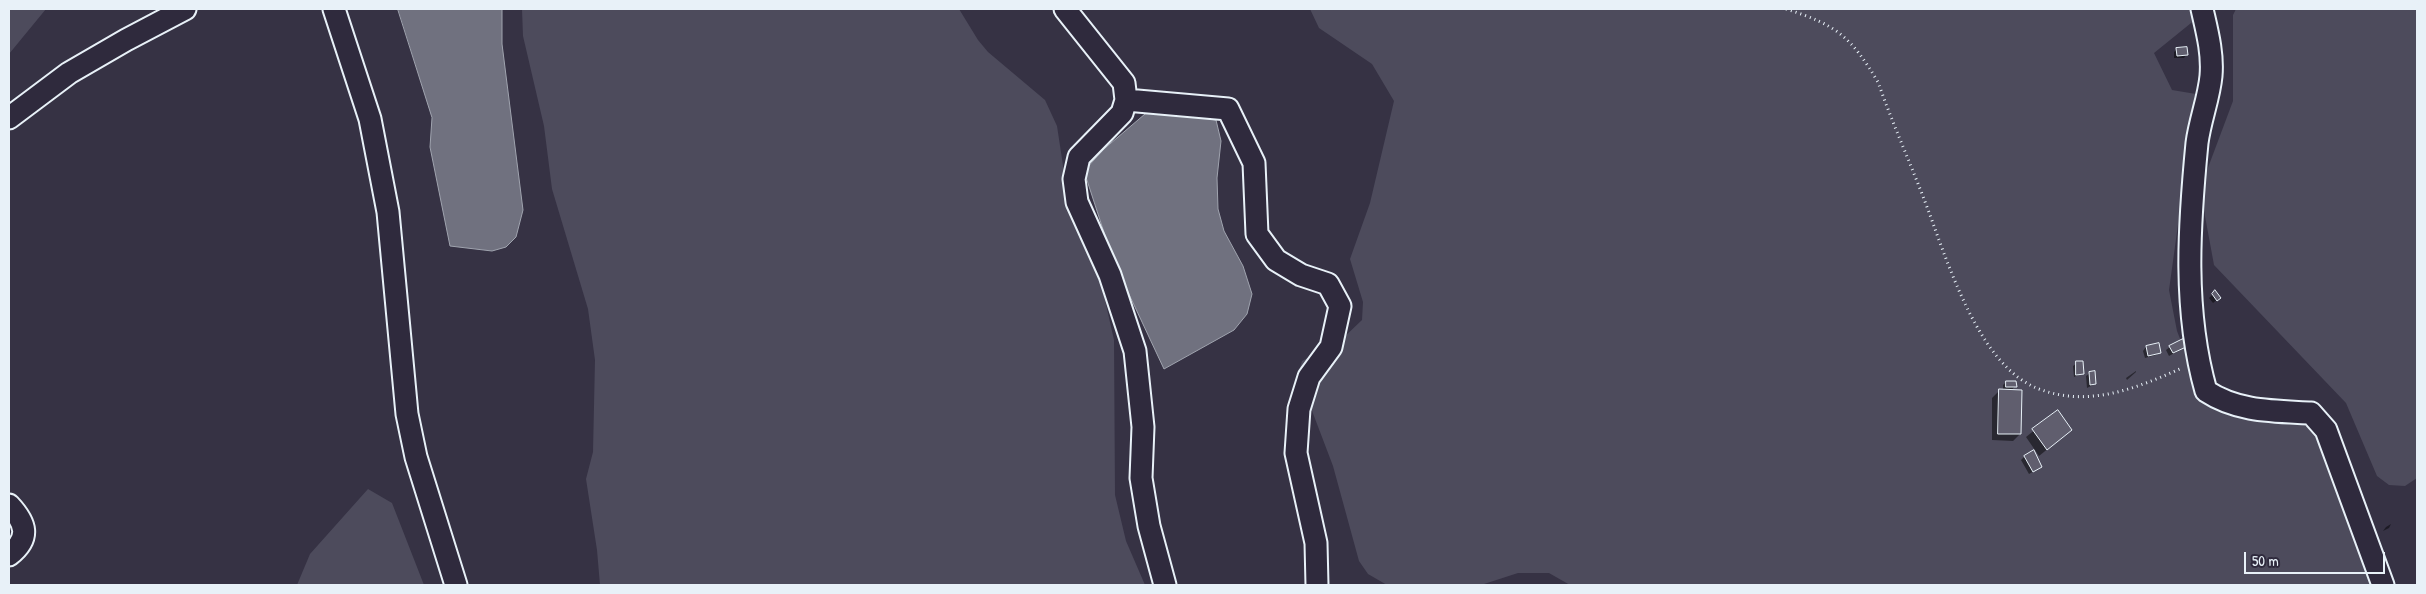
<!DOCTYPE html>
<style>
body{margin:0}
#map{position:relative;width:2426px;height:594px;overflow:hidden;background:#363244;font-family:"Patrick Hand",sans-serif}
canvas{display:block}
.frame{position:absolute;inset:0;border:10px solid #e8f1f8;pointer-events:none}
.scale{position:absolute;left:2244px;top:552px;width:141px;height:22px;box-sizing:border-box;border:2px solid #e8f1f8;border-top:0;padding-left:6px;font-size:15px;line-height:18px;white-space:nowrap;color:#e8f1f8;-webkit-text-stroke:4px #2f2a3d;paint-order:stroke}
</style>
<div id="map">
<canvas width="2426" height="594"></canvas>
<div class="frame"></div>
<div class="scale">50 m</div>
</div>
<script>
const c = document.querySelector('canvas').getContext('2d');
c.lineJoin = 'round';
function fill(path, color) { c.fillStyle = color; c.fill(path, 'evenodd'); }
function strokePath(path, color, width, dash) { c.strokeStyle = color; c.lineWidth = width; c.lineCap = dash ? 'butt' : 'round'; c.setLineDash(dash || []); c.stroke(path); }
const green = new Path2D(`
 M9,9h37l-37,45z
 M522,9h437l19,31 10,12 57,48 12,26 7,46 34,97 16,71 1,155 11,46 19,44h-545l-3,-35 -11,-71 7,-27 2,-92 -7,-51 -36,-120 -8,-63 -21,-90z
 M1310,9h882l4,10 -42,34 18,37 24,4 -27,196 8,41 20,51 84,26 37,26 58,151h-806l-21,-12h-31l-37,12h-94l-19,-11 -9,-13 -26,-95 -35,-92 4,-13 39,-21 21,-20 1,-18 -13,-43 20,-56 24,-102 -22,-37 -53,-36z
 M2236,9h181v469l-12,8 -16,-1 -12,-9 -31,-73 -132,-138 -14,-76 33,-88v-86z
 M368,489l24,14 32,82h-127l13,-31z`);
const water = new Path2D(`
 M398,9h104v35l21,166 -7,27 -10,10 -14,4 -42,-5 -20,-99 2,-29z
 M1166,111l50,9 5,21 -4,37 1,31 6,22 19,35 9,28 -5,20 -13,16 -70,39 -51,-109 -29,-89 20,-22 41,-35z`);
const shadow = new Path2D(`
 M2177,49l10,5 -3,4h-10v-6z
 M2215,292l5,5 -7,6 -4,-5z
 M2146,347l14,5 -4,3 -11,3 -2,-7z
 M2170,347h15l-16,9 -3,-6z
 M2077,363l6,10 -9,4 -1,-11z
 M2136,371v1l-9,8 -1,-2z
 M2090,373l5,11 -8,4 -1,-12z
 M2006,382l9,4 -4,5 9,43 -7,7 -21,-1v-42l7,-7h4v-6z
 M2057,412l14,18 -32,26 -13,-19z
 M2024,457l17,10 -12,7 -8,-14z
 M2391,524l-2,4 -6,3 3,-4z`);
const building = new Path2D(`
 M2187,47l1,8 -11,1 -1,-8z
 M2215,290l6,8 -4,3 -5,-7z
 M2183,339l3,8 -13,6 -4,-7z
 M2159,343l2,10 -13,3 -2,-10z
 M2076,361h7l1,13 -8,1z
 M2095,371l1,13 -6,1 -1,-13z
 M2006,381h10l1,6h-11z
 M1999,389l23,1 -1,44h-23z
 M2058,410l14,20 -25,20 -15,-21z
 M2034,450l8,17 -9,5 -9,-16z`);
const path = new Path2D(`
 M1786,9c51,16 65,28 92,73 14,40 31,78 46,117 22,57 53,167 115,190 50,19 98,-1 143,-21`);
const street = new Path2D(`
 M334,9l36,110 18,93 19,202 9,43 40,128
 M1065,9l59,74 2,17 -4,13 -43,44 -5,22 3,23 33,73 25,76 8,76 -2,51 8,48 16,59
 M2202,9c5,22 11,44 9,67 -2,22 -11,44 -14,67 -8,82 -14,167 9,248 32,21 67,20 105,22l15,17 57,155
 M1126,100l102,9 26,54 3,71 19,26 25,15 27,9 12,22 -9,41 -22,30 -10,32 -3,44 20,90 1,42
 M9,118l60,-45 57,-33 59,-31
 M9,505c17,18 22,33 0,50`);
fill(green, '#4d4b5c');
fill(water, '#70717f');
strokePath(water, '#a0a4af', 1);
fill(shadow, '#0007');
fill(building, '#605e6e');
strokePath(building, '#e8f1f8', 1);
strokePath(street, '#e8f1f8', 25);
strokePath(path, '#e8f1f8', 3, [1, 4]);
strokePath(street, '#2f2a3d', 21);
</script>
